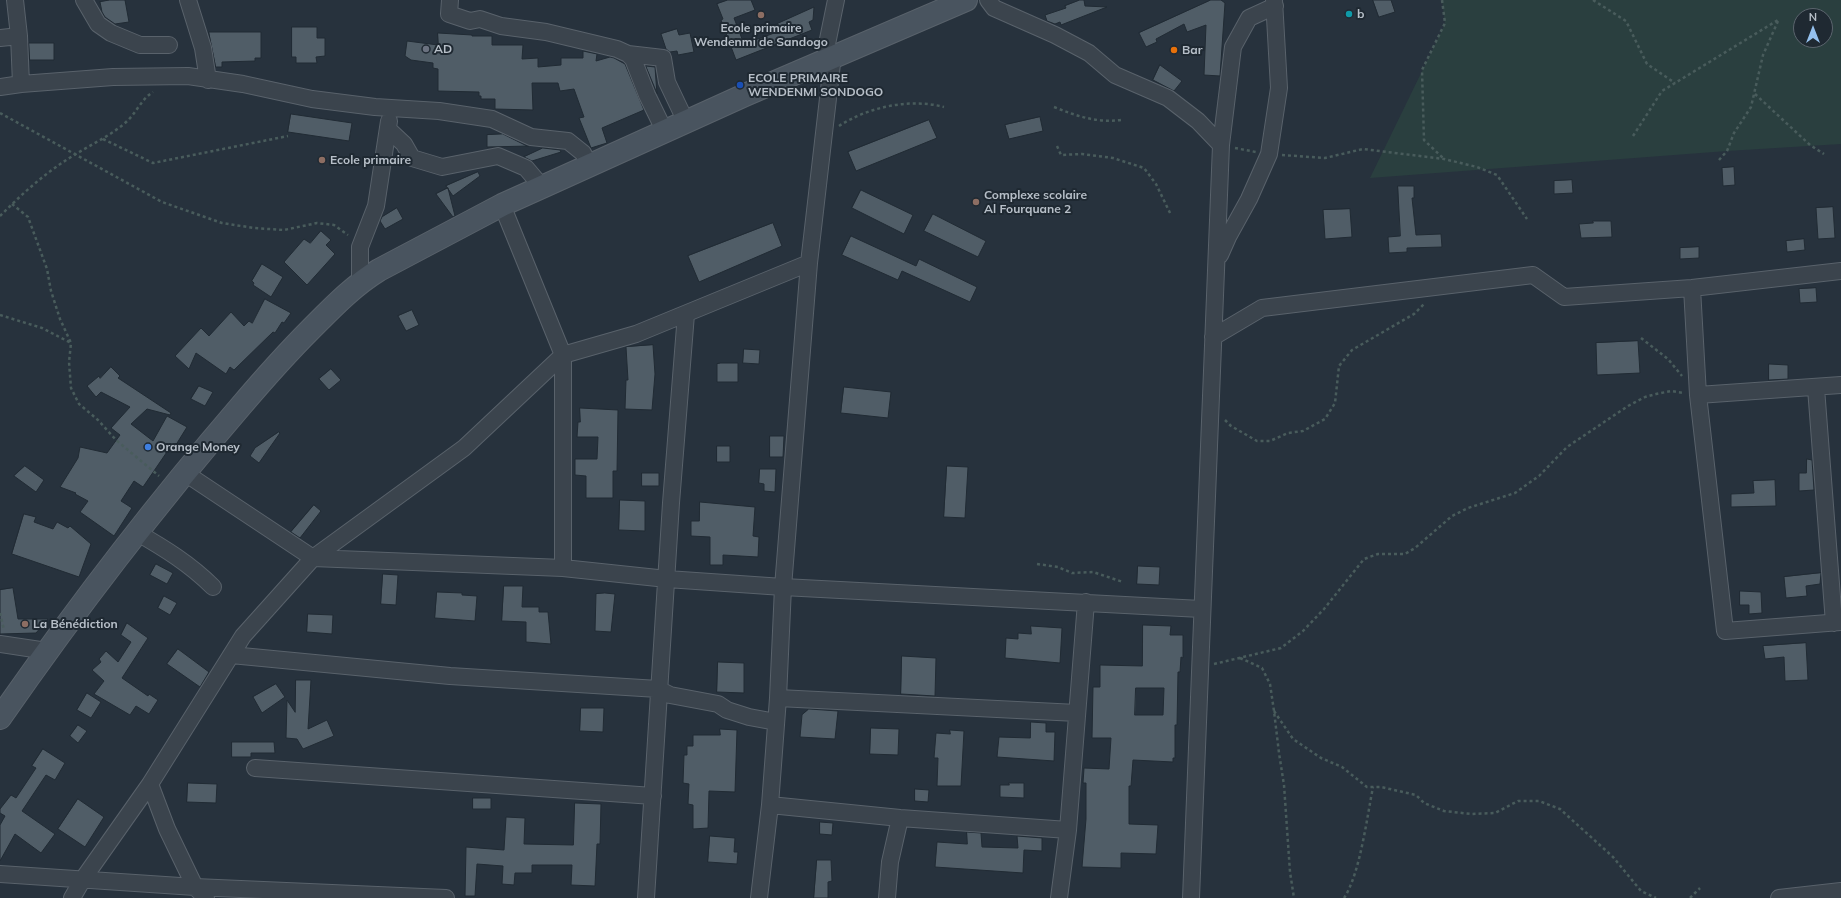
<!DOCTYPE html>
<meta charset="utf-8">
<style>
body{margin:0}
#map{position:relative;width:1841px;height:898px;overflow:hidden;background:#27323d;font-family:Mulish,sans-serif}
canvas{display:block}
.north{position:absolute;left:1793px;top:8px;width:40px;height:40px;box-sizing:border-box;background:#1f2932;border:1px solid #5c656e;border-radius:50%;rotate:0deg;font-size:11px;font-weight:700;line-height:16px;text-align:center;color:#b7bfc8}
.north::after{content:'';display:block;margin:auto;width:14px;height:18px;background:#95c1ee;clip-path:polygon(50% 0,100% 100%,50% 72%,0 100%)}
</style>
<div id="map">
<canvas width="1841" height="898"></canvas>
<div class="north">N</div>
</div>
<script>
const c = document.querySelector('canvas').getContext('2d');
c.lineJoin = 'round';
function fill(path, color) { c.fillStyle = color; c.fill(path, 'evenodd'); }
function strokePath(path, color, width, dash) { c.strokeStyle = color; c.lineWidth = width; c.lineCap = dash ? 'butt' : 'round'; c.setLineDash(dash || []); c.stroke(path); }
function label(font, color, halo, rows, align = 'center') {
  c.font = font + ' Mulish,sans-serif'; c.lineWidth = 4; c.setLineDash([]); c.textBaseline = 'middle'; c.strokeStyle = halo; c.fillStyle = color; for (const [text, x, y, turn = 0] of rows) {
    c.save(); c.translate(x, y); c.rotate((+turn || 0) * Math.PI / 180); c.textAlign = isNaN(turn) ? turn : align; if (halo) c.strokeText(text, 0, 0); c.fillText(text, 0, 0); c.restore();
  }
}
const green = new Path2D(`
 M1442,0h399v144l-114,7 -357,27 75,-154zM1801,16h24v24h-24z`);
const building = new Path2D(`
 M110,0h15l4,22 -14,2 -10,-7 -3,-5 -2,-10z
 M728,0h23l4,10 -21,8 10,26 33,-12 -3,-7 40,-18 -1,13 -4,2 3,8 -76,30 -15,-40 2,-1 -6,-15z
 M1080,0h4l1,6 22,1 -46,18 -1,-3 -5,2 -8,-3 -2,-6 21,-7 -1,-2z
 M1211,0h10l4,3 -5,73 -16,-1 2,-50 -19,7 -3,-8 -28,15 1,3 -11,5 -7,-14z
 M1373,0h18l4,12 -16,5z
 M292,27h25v11h8v18l-9,1 1,6h-21v-6h-4z
 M677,29l2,6 11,-2 4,19 -16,3 -1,-4 -7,1 -4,-3 -5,-15z
 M209,32h52v26h-6v3l-33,1v5h-6z
 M438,33l34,2v1h20v9h31l-1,14 16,-1v9l23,-2v-7h22v-7l14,3 -1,7 14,-4 4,1 11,6 19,46 -42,18 5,15 -16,5 -12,-30 5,-1 -10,-28 -14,2 -2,-8h-26l1,27 -38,-1v-10h-14v-3h-2v-4l-41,-1v-22l-5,-1v-5l-22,-3 -6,-4 2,-15 31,4z
 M29,43h25v17h-24z
 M1160,65l22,16 -8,10 -21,-11z
 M646,66l9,1 2,27 -1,-3z
 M291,114l61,9 -3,18 -61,-9z
 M1040,117l3,14 -34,8 -4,-14z
 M929,120l8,18 -81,33 -8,-19z
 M503,134l24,12h2l-42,1v-12z
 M543,148l17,2 1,2 -29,9 -8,-4z
 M1734,167l1,18 -12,1 -1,-18z
 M478,172l2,4 -27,20 -7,-10z
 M1572,180l1,13 -19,1v-13z
 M1398,186h16v12h-2l4,37 25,-1 1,13 -35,1v4l-18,1 -1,-16 12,-1z
 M448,188l7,28 -2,1 -17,-23z
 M861,190l52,25 -9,19 -52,-26z
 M1833,207l2,31 -17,1 -2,-31z
 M397,208l6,11 -18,10 -5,-8 2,-4z
 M1350,209l2,28 -27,2 -2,-29z
 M933,214l53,27 -8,16 -54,-26z
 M1593,221h18l1,16 -31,1 -2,-14 14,-1z
 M773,223l9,23 -83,36 -11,-26z
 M321,231l10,9 -5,5 9,9 -28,31 -23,-23 20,-23 6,4z
 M851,236l65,30 3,-7 58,28 -7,15 -68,-31 -4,9 -56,-25z
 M1804,239l1,11 -18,2 -1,-11z
 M1699,247v11l-19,1v-11z
 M262,264l21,13 -12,20 -18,-12 1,-2 -2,-2z
 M1816,288l1,14 -17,1 -1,-14z
 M265,299l26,14 -7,10 -2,-1 -7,11 -2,-1 -39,38 -4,-3 -4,7 -30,-21 -7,16 -14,-13 26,-28 8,8 22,-24 13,14 5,-5 3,2z
 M412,310l7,15 -13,6 -8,-15z
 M1638,341l2,32 -43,2 -1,-32z
 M653,345l2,29 -3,36 -27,-1 1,-29h2l-2,-33z
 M744,349l16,1 -1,14 -16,-1z
 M721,363h17v19h-21v-18z
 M1769,364l19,1v14l-19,1z
 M111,367l9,9 -2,2 53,35 -1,2 -23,-6 -16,15 22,17 14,-25 20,11 -13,21 -3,-2 -28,41 -9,-6 -13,20 11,7 -18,28 -34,-24 8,-11 -13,-7 1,-1 -16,-6 18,-29 2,-11 27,6 13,-18 -9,-7 19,-21 -29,-15 -5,5 -9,-11 12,-10 1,2z
 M331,369l10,11 -12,10 -10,-11z
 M199,386l14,6 -8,14 -14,-7z
 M844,387l47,5 -3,26 -47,-5z
 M580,408l38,2 -1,61h-4v27h-27v-22l-11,-1v-16h22l1,-22h-21l1,-15h2z
 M279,432l1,1 -21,30 -9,-7 5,-8z
 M770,436h14l-1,21h-13z
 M717,446h13v16h-13z
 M1807,459l5,1 2,30 -15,1v-18h7z
 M25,466l19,14 -8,12 -22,-16z
 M947,466l21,1 -3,51 -21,-1z
 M760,469h16l-1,23 -11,-1v-7l-5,-1z
 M642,473h17v13h-17z
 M1775,480l1,26 -45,1v-13l23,-1 -1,-12z
 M620,500l25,1v30l-26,-1z
 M700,502l55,5 -2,29 6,1 -1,20 -35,-2v10h-13v-28l-19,-1v-15h8z
 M314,505l7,6 -21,27 -9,-6z
 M24,514l12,3 -2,5 19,7 4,-7 11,6 2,-2 21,18 -12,33 -67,-23z
 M156,564l17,9 -6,11 -17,-9z
 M1138,566l22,1 -1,18 -22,-1z
 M1821,573l-1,11 -14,2 1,10 -21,2 -2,-21z
 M383,574l15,1 -2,30 -15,-1z
 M504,586h19l-1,21h17v5h9l3,32 -25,-2v-20l-24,-1z
 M13,588l5,31h30l-12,14 -36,1v-44z
 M1740,591l21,1 1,21 -13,1v-9h-9z
 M437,592l25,1v2l15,1 -2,25 -40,-3z
 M605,593l10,1 -4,38 -16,-1 1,-37z
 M164,596l13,7 -7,12 -12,-7z
 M308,614l25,1 -1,19 -25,-2z
 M127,623l21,15 -26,40 26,18 1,-2 9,6 -9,14 -13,-8 -6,9 -36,-21 10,-13 -12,-11 9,-8 -2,-3 7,-8 12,11 13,-20 -10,-7z
 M1143,625l28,1 -1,9h13v23l-2,-1 -1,15h-2l-1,53h-2v33h-2v4l-40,-2 -2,26h-2v38l29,1 -2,29 -35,-1v15l-39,-1 4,-48v-36h-3l1,-15 25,1 2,-31h-19l1,-51h7v-22l42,1zM1136,688h28l-1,27h-28z
 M1031,626l31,2 -2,35 -55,-5 1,-20 12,1v-6l13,1z
 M1806,643l2,37 -23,1 -1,-24 -19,2 -2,-13z
 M178,649l31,23 -9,15 -33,-23z
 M902,656l34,2 -1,38 -34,-2z
 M718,662l26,1v30l-27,-1z
 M296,680h15l-3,49 19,-9 7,16 -31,13 -6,-10 -11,-1 1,-38 8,12z
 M276,684l9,13 -23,16 -9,-16z
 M87,693l14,9 -10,16 -14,-8z
 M581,708h23l-1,24 -23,-1z
 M809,709l29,2 -3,28 -35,-2 2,-22z
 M1031,722l15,1v9h9l-1,29 -57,-4 2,-20 31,1z
 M78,725l9,6 -9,12 -8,-7z
 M871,728l28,1 -1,26 -28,-1z
 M720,729l17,1 -2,62 -26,-1 -1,37 -15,1v-24l-5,-1 1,-20 -6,-1 1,-28h3v-9h6v-11h27z
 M950,730l14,1 -3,55h-24l1,-28h-4l2,-25 14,1z
 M232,742h42l1,11h-24v4h-19z
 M43,749l22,14 -10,17 -9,-5 -24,36 33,23 -14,19 -26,-19 -15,27v-36l5,-9 -5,-3v-4l11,-14 5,3 20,-30 -4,-2z
 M188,783l29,1 -1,19 -29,-1z
 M1009,783h15v15l-24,-1v-12h9z
 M915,789l14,1 -1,12 -13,-1z
 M473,798h18v11h-18z
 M78,799l26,18 -19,30 -27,-18z
 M575,803l26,1 -1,40h-3l-2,42 -24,-1 1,-20h-40v8h-17l-1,12 -12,-1 1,-18 -26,-2 -2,32h-10l1,-49 38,3 2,-33 19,1 -1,26 49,1z
 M820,822l13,1 -1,12 -12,-1z
 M967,832l14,1 1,14 36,1 -1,-12 25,2v13l-18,-1 -1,23 -88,-6 2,-25 30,2z
 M710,836l25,2 -1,14h4l-1,12 -29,-2z
 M817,860h14l1,21 -4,1v16h-14z`);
const path = new Path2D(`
 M1442,0l3,23 -23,47 2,70 20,19
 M1593,0l33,21 21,43 28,19
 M1755,94l55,51 14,9
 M1054,107c23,9 42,16 67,13
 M0,113l162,89 60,21 32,5 30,2 33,-7 17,2 14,10
 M839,126c29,-19 71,-28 105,-19
 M1633,136l29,-45 116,-71
 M103,139l50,24 135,-27
 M1057,146l4,9 21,-1 31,4 31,10 12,16 15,31
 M1235,148l21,4
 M1282,155l43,3 38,-9 81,10 33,8 20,8 30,44
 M1719,160l8,-9 7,-18 17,-26 12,-52 15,-34
 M12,204l16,13 19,52 4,22 9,28 11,24 -2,19 2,26 8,16 19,16 18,20 43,36
 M0,216c23,-23 47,-45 76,-62 16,-10 34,-18 49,-31 11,-9 16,-24 28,-31
 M0,315l42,13 29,15
 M1641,338l27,21 14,17
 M1225,420l6,6 26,15h13l18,-8 15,-2 22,-12 10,-16 4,-37 13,-16 62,-36 11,-11
 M1037,564l21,3 14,6 21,-1 30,10
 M0,613l4,17
 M1240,658l22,10 8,16 4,27 5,42 5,32 6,87 4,26
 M1214,664l67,-16 22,-17 21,-22 40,-50 14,-5h27l10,-6 37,-32 16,-8 47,-15 24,-17 28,-29 61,-41 17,-9 11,-3 15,-3 13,2
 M1274,711l19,28 28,19 21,9 25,20h14l35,8 8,8 20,8 27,3 24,-1 23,-12h21l21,8 53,48 28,34 15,7
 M1344,898c16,-24 23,-81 29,-111
 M1690,898l10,-10`);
const street = new Path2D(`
 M15,0l4,36
 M84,0l14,24 13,9 29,12h29
 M188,0l15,48 5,32
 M450,0l-1,14 21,7 10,-2 21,7 45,6 71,17 11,5 5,5 14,36 18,37
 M988,0l6,8 61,27 34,18 26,22 53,23 30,23 23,24
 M0,38l19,-2 2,48 92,-7 75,-1 55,8 69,15 63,8 64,4 53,8 39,18 37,4 15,12 7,13
 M628,54l35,4 4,24 19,40
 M0,87l21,-3
 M388,129l16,15 8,14 30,9 56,-11 28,12 16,19
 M502,205l61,150 73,-21 173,-71
 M1220,255l8,-18 21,-38 20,-45 10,-66 -5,-88
 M360,282v-35l16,-41 13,-85
 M1692,288l6,107 27,236 116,-9
 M1213,337l49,-29 271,-33 31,22 128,-9 149,-17
 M1816,388l18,235
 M1698,395l143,-10
 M185,473l128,85 250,10 104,11 116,8 418,22
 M136,532c28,16 54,32 77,55
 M0,644l47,7
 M231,655l219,21 208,13 12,6 48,9 9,6 22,7 27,5
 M778,698l299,15
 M255,768l398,28
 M770,805l130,13 168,12
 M0,874l195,13 251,11
 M72,898l11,-19 67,-95
 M206,898l-11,-11 -28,-58 -17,-45 93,-148 70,-78 151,-110 99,-93v213
 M646,898l25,-395 15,-189
 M759,898l11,-93 8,-107 5,-111 26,-324 24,-208 -7,-6 10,-49
 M887,898l3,-36 10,-44
 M1059,898l9,-68 18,-228
 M1191,898l30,-753 12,-98 16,-29 26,-12
 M1779,898l62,-7`);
const secondary = new Path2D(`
 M0,718c75,-108 154,-211 240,-311 23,-27 46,-53 71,-78 22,-22 42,-43 68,-59l123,-65 40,-18 203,-92 221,-95`);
const markers = [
 [1349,14,4,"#0f9aa8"],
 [761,15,4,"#8d6e63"],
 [426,49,4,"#6b7280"],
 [1174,50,4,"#e8710a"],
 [740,85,4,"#1a4fb4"],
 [322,160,4,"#8d6e63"],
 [976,202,4,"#8d6e63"],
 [148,447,4,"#3f7fe0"],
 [25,624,4,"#8d6e63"]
];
const poiNames = [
 ["b",1357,14],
 ["Ecole primaire",761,28,"center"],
 ["Wendenmi de Sandogo",761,42,"center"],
 ["AD",434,49],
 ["Bar",1182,50],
 ["ECOLE PRIMAIRE",748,78],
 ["WENDENMI SONDOGO",748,92],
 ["Ecole primaire",330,160],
 ["Complexe scolaire",984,195],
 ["Al Fourquane 2",984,209],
 ["Orange Money",156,447],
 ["La Bénédiction",33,624]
];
fill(green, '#2a3f3f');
fill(building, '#505d67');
strokePath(building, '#212b34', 1);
strokePath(street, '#59626b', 18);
strokePath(secondary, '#59626b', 24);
strokePath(path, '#495c5c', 2.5, [3, 3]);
strokePath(street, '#3b444d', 16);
strokePath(secondary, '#49545f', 22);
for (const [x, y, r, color] of markers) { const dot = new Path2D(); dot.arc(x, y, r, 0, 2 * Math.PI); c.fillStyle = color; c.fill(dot); strokePath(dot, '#1f2932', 1.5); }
label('bold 12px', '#b7bfc8', '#1f2932', poiNames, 'left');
</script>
